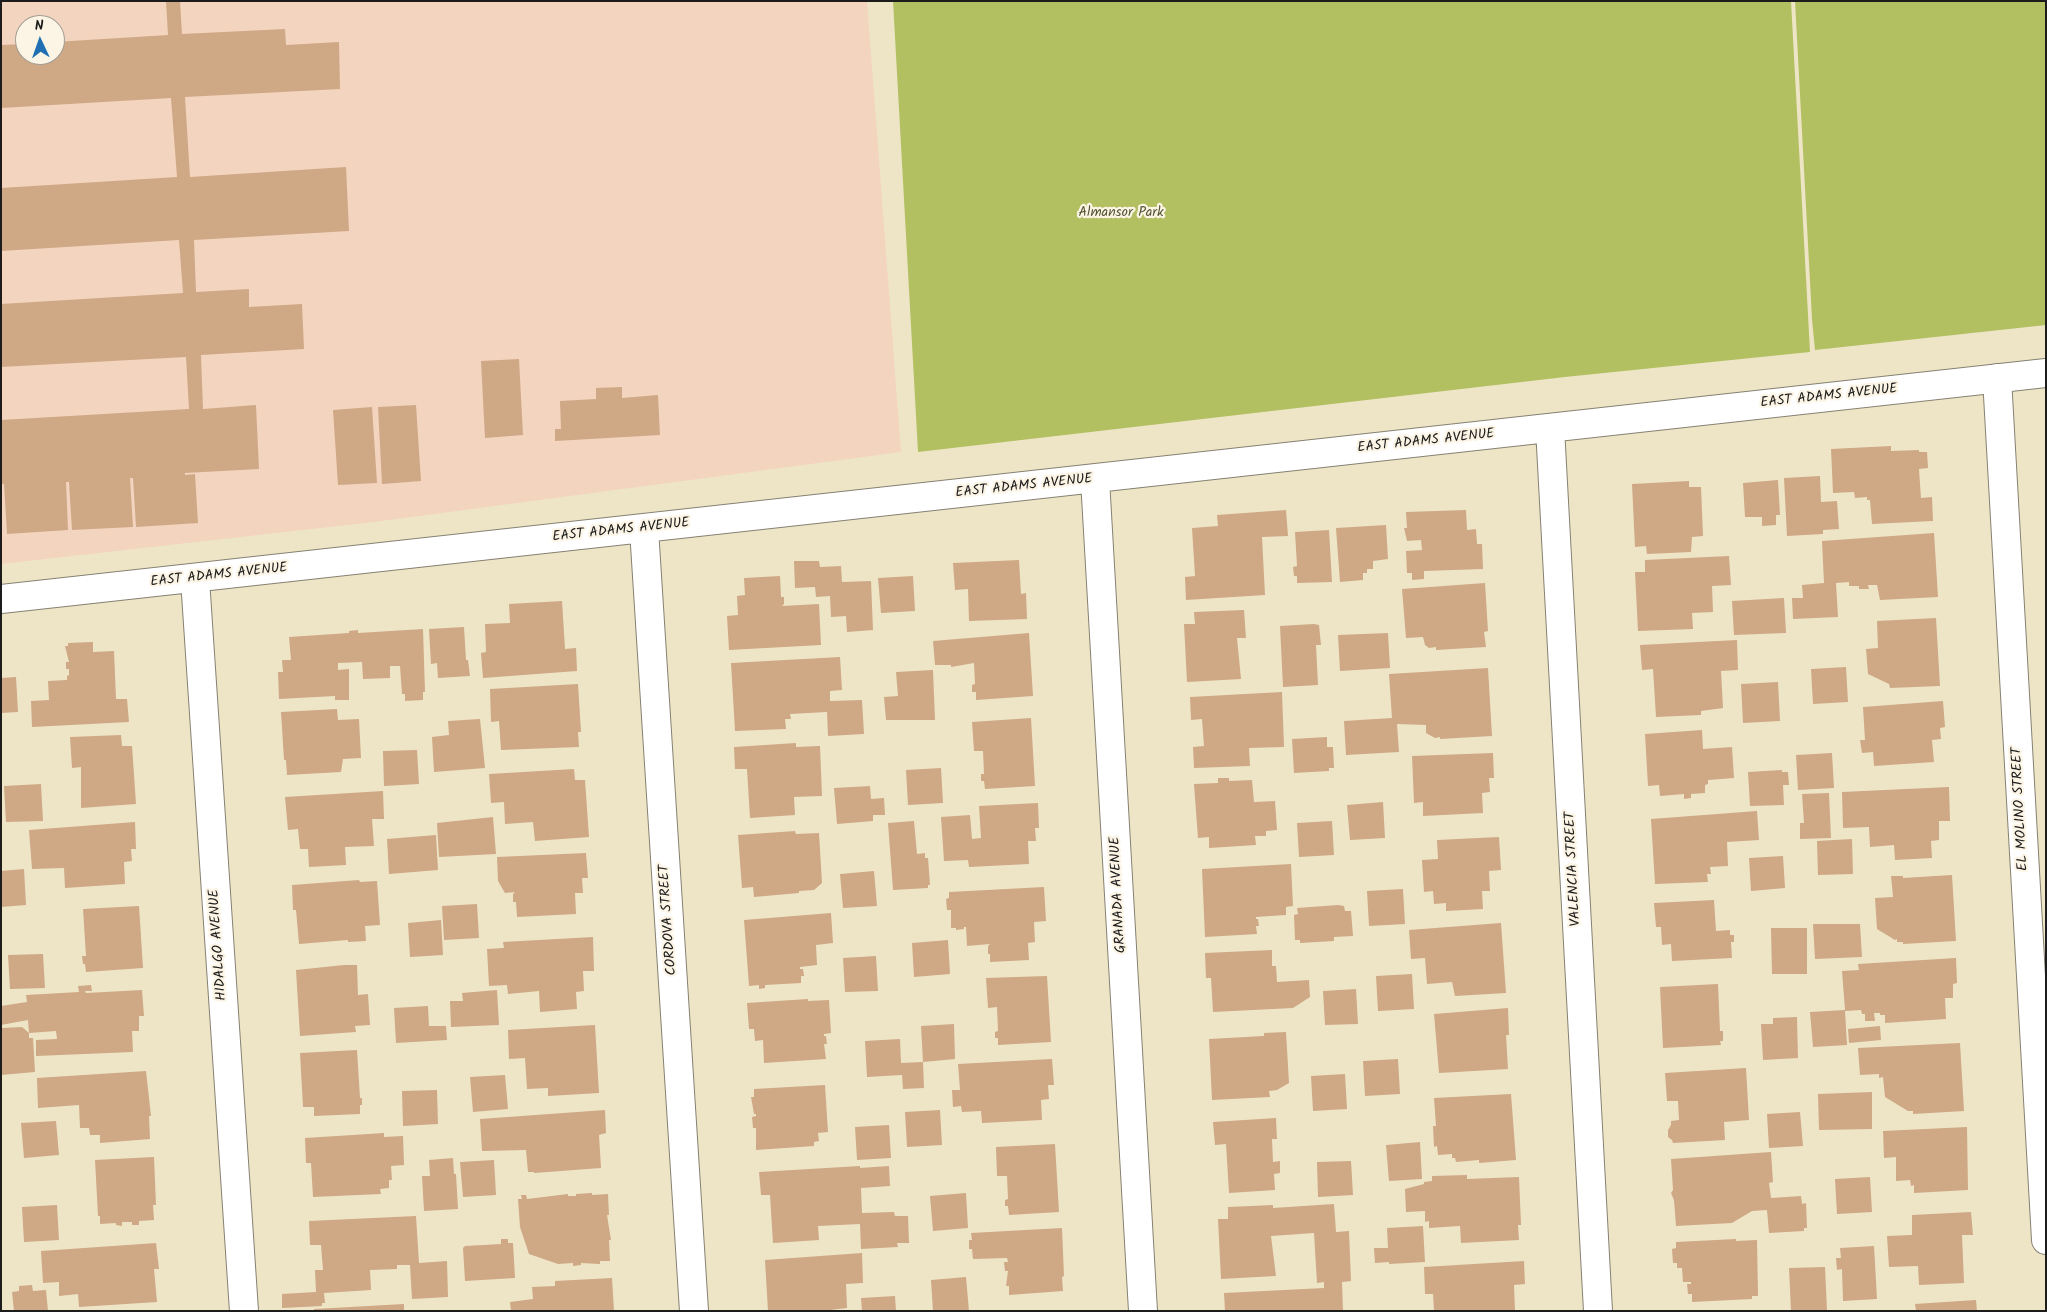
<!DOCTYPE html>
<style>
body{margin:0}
#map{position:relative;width:2047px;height:1312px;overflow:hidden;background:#eee5c7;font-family:Kalam,sans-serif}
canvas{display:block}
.frame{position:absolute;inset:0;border:2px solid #1c1c1c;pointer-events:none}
.north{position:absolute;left:15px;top:15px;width:50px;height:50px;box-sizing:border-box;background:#fcf5e5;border:1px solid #a29e95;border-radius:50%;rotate:357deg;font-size:14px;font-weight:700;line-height:20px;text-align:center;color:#1c1c1c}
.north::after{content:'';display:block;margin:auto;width:18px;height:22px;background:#1f6fb2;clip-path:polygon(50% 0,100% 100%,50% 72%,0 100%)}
</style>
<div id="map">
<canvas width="2047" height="1312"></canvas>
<div class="frame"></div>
<div class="north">N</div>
</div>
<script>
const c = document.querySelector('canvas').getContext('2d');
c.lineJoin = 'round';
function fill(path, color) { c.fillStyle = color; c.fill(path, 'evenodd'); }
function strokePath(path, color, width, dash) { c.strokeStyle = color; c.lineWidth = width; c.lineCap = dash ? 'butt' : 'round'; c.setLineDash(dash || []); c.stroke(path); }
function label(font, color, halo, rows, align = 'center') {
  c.font = font + ' Kalam,sans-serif'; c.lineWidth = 4.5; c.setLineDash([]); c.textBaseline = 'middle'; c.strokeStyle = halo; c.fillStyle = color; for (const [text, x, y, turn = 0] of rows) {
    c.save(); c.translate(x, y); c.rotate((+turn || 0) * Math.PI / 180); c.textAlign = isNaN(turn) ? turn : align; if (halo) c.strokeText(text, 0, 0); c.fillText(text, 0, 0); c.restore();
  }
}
const built = new Path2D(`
 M1,1h866l34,451 -527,70 -373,42zM25,25h30v30h-30z`);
const green = new Path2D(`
 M893,1h898l19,351 -245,25 -647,75z
 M1795,1h251v324l-231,25 -3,-31z`);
const building = new Path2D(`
 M166,1h14l2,33 103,-5 1,16 53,-3 1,47 -155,8 5,80 156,-10 3,64 -155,9 2,52 53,-3v18l53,-3 2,45 -103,6 2,54 53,-4 3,64 -74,4v2l10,-1 3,49 -62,4 -3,-49h-3l3,49 -61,3 -3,-48h-3l2,48 -61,4 -3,-50h-3v-64l188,-11 -3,-52 -185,10v-63l182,-11 -4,-53 -178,11v-63l176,-11 -6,-79 -170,10v-63l24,-1v11h30v-13l113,-7z
 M519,359l4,76 -38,3 -4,-77z
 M622,387v11l36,-3 2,40 -105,6v-12h6l-1,-28 36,-2v-11z
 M416,405l5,76 -39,3 -4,-77z
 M372,407l5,76 -39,2 -5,-75z
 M1891,446v5l28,-1v2h8l1,16 -9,1 2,29 11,-1 1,24 -61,3 -2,-24h-3v-3l-12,1 -1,-6 -21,1 -2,-44z
 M1820,476l1,26 16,-1 2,28 -16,1v4l-36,2 -3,-58z
 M1778,480l2,35h-4v10l-14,1v-9h-17l-2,-34z
 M1689,481v6h12l2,49 -11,1 -1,15 -44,2 -1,-8 -11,1 -3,-63z
 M1286,510l2,26 -26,1 3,58 -79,5 -1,-23 10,-1 -3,-48 26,-2 -1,-11z
 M1466,510l1,20 9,-1 1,15h5l1,25 -59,2v8l-12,1v-7h-5l-1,-22 16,-1 -1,-10 -14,1 -3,-13h3l-1,-16z
 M1386,525l2,34 -15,2v8h-6v4h-4v7l-23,2 -4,-54z
 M1329,530l3,52 -35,1v-7h-3l-1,-9 4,-1 -2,-34z
 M1934,533l4,64 -58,3 -3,-15h-9l1,4h-10v-3h-10v-4l-13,1 2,34 -45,2 -1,-21h11l-1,-13 22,-2 -2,-42z
 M1729,556l2,29 -19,1 1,26 -21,1 1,16 -55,2 -3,-59h10v-12z
 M1019,560l2,34 5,-1 1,26 -58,2 -1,-32 -13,1 -2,-27z
 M794,561h25l1,6 21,-1 1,16 29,-1 2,49 -26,2 -1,-16 -15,1 -1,-21 -14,1 -1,-10 -20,1z
 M780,576l1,21h3v7l-2,2 37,-2 2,41 -92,5 -2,-34 11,-1 -1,-19 8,-1 -1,-17z
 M913,576l2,35 -34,2 -3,-35z
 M1485,583l3,48 -4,1 2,15 -50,3v-3l-7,1 -4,-3 -2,-8 -17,1 -4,-49z
 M1784,598l2,35 -52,2 -2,-34z
 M562,601l3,48 11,-1 1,23 -94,7 -2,-25 5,-1 -1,-28 25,-1 -1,-19z
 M1244,610l2,28h-9l4,41 -54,3 -3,-58h11l-1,-12z
 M1936,618l4,68 -50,2 -1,-4 -21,-10 -2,-25 12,-1 -1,-27z
 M1314,624l5,1 2,20h-5l2,40 -35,2 -3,-61z
 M464,627l2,33h2l2,16 -32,2 -1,-15 -6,1 -2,-35z
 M423,629l2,63h-2v8l-18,1v-7h-3l-2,-28h-10v12l-27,1 -1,-17 -24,1v7l11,-1v31h-14v-4l-56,3 -1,-27h5l-1,-12h9l-2,-23 60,-4v-2l9,-1v3z
 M1029,633l4,63 -57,4v-8h-4v-7l3,-1 -1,-21 -23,4v-2h-16l-2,-24z
 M1388,633l2,35 -50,3 -2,-36z
 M1737,640l1,30 -17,1 2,37 -22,3v4l-45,2 -3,-48 -11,1 -2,-25z
 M93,642v10l21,-1 2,48h11l2,23 -97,5 -1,-26 18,-1 -1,-19 19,-1v-4l2,-1v-6h-3v-7h3l-4,-16h3v-3z
 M840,657l2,33 -12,1v10l32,-1 2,34 -36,2 -1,-24 -37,2 1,5h-6l1,10 -51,2 -4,-68z
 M1846,667l2,35 -35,2 -2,-35z
 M1488,668l4,68 -52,3v-2l-5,1 -9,-5v-8l-29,-1 2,28 -53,3 -2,-34 48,-3 -3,-44z
 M933,670l2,50h-49l-2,-23 14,-1 -2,-24z
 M16,677l2,35 -17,1v-35z
 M1778,682l2,39 -37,2 -2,-39z
 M578,684l3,48h-3l1,15 -78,3 -2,-29 -8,1 -1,-33z
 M1282,692l2,55 -35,1 1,18 -56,2 -1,-21 11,-1 -2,-27 -11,1 -1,-23z
 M1943,701l2,26 -5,1 1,11 -9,1 2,22 -60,4 -1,-14 -11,1 -2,-13h5l-2,-33z
 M337,709l1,11 21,-1 2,39 -18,1 -2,13 -54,3 -1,-15h-2l-3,-48z
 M1031,718l4,68 -50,3 -1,-8h-3v-7h3l-1,-23h-9l-2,-29z
 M480,719l5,49 -51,4 -2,-35 17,-2 -1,-14z
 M1702,730l1,19 29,-2 2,31 -26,2v4l-3,1v8l-14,1v4l-7,1v-5l-24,2 -1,-11 -11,1 -3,-52z
 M121,735l1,11h10l4,58 -55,4v-41l-9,1 -2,-31z
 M1327,737v10h6l1,21h-5v3l-35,2 -2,-34z
 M796,743v4l24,-1 2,50 -28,1 1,18 -45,3 -3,-49h-12l-1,-22z
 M417,750l2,34 -35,2 -1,-35z
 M1493,753l1,25h-5l1,14 -8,1 1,20 -60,3v-14l-9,1 -2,-47z
 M1832,753l2,35 -36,2 -2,-35z
 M941,768l2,35 -35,2 -2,-35z
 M574,769l1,11h10l4,57 -54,4 -2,-19 -28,2 -1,-22 -13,1 -2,-29z
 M1782,770v2h6l1,13h-6l1,20 -34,1 -2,-34z
 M1218,778h11v3l23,-1 2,22 21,-1 2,29 -11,1v5h-11l1,9 -47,3v-11l-11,1 -4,-54 24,-1z
 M41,784l2,37 -37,1 -2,-36z
 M870,786l1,13 13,-1 1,17h-12v6l-36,3 -3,-36z
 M1949,787l1,34h-11v19l-8,1 1,17 -37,2 -1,-15 -24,2 -1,-20 -26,1 -1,-36z
 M383,791l1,28h-12l2,27 -29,1 1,18 -37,2 -1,-18h-8l-2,-20 -10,1 -3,-33z
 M1829,793l2,45 -31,1v-16h4l-2,-29z
 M1383,802l2,36 -35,2 -3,-35z
 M1038,803l1,25h-4l1,13h-8l1,23 -60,3 -1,-7 -24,1 -3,-44 29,-2 2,24 9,-1 -2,-32z
 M1757,811l2,29 -32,2 1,24 -18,1 1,7h-4l1,8 -53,2 -4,-65z
 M493,817l3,37 -57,3 -2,-34z
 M914,821l3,33 8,-1v5h3l2,27h-2v3l-35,2 -5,-67z
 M1332,821l2,34 -35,2 -2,-34z
 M135,822l1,27h-5l1,12 -8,1 1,22 -60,4 -1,-20 -32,1 -3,-39z
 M795,831l1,3 23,-1 3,50 -8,7 -15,1v2l-45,4 -1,-10 -11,1 -4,-53z
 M436,835l2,35 -49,4 -2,-35z
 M1499,837l2,33 -12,1 1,20h-8l1,18 -37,2v-8l-12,1 -1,-13 -9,1 -2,-32 16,-1 -1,-19z
 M1852,839l1,35 -35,1 -1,-34z
 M586,853l2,25h-6l1,15h-8l1,21 -59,3 -1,-15h-3v-8l2,-2 -10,1 -7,-12 -1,-24z
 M1783,856l2,32 -34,3 -2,-33z
 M1291,864l2,42 -7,1v8l-30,2v2h2l1,7h-3l1,8 -52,3 -3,-68z
 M24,869l2,36 -25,2v-36z
 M874,871l3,35 -34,2 -3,-34z
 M1952,875l4,66 -53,3v-2h-6v-3l-2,1 -18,-11 -2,-31 18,-1 -2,-21h12v2z
 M359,880l1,2 17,-1 3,44 -15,1 1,15 -18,1v-2l-49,4 -3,-34h-3l-1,-25z
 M1044,887l2,34 -12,1 1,20 -7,1 1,17 -39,2v-8h-2v-8l2,-2 -23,2 -1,-19h-2v2l-8,1v-2h-5v-18h-4l-1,-11 3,-1v-6z
 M1403,889l2,35 -36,2 -2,-35z
 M1714,900l2,31 14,-1v5h4v7h-3l1,16 -60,3 -1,-17 -9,1 -1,-18h-5l-2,-24z
 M477,904l2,34 -35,2 -2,-34z
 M1338,905l6,1 1,5h6l2,25 -19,1v4l-34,2v-3h-5l-1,-25 4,-1 -1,-6z
 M139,906l4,62 -57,4 -1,-8h-2l-1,-8h4l-3,-47z
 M831,913l2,30 -17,2 1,20 -17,2v2h3l1,7h-3v7l-36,2v3l-6,1v-4l-10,1 -5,-66z
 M441,920l2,35 -33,2 -2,-34z
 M1501,923l5,70 -51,3 -3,-14 -25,2 -2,-26 -14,1 -2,-29z
 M1813,924h47l2,33 -47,2z
 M1771,928h36v46h-35z
 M593,937l1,34h-11l1,20 -8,1 1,17 -37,3 -1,-21 -31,3 -1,-9 -18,1 -2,-37 17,-1 -1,-6z
 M948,940l2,34 -36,3 -2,-34z
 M1272,950v16h4l1,16 32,-2 1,17 -17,11 -80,4 -2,-34h-5l-1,-25z
 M43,954l2,34 -35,1 -2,-34z
 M876,956l2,35 -33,1 -2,-34z
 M1956,958l1,25 -4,1v14h-8l1,21 -61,4v-8h-5v-2h-6l1,8h-10v-7h-3l-1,-4 -16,1 2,34 -34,2 -3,-35 35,-2 -3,-39 17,-1 -1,-6z
 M344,965h13l1,30 10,-1 2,31 -15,1 1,6 -56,4 -4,-66z
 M1412,974l2,35 -36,2 -2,-35z
 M1047,976l4,66 -53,3v-7h-3v-6l3,-1 -1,-24 -9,1 -2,-30z
 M1718,984l2,47h3v10h-3l1,4 -58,3 -3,-61z
 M91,985l1,6h-7l1,2 56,-3 2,26h-5v15h-7l1,21 -97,4v-16l21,-1 -1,-8 -27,2 -1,-13 -27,5v-19l26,-4 -1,-7 53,-3 -1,-6z
 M1356,989l2,35 -33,1 -2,-34z
 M497,990l2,35 -48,2 -1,-26h13l-1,-8z
 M808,999v2l21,-1 2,33 -7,1v2h2l1,8h-3l2,15 -62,4 -1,-23 -8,1 -1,-12h-5l-2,-26z
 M428,1006l1,20h17l1,14 -51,3 -2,-35z
 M1508,1008l1,27h-3l2,34 -69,4 -5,-59z
 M1797,1017l1,41 -35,2 -2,-36h12v-6z
 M954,1024l1,35 -32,3 -2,-36z
 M595,1025l4,68 -51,3v-8l-21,1 -2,-31 -16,1 -1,-29z
 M1880,1026l1,14 -32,3 -1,-14z
 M22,1027l7,6v5h4l2,34 -34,3v-47z
 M1286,1032l3,51 -12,7 -8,1 1,6 -58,3 -3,-61 55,-3v-3z
 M900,1039l1,24 22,-1 1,26 -21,1 -1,-14 -35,2 -2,-36z
 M1960,1043l4,68 -51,3v-3h-5l-23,-14 -2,-20 -4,1v-4l-19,1 -2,-27z
 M357,1050l3,48h2v7h-2v9l-46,2v-9h-11l-3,-54z
 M1052,1059l2,26h-6l1,14 -8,1 1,20 -60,3 -1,-12 -19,1 -1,-6 -8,1 -1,-17h8l-2,-26z
 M1398,1059l2,35 -35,2 -2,-35z
 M1746,1068l3,52 -25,2 1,18 -52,3 -1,-3 -4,-3v-7l3,-5v-4l8,-1 -1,-19h-11l-2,-28z
 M146,1071l5,45h-2l1,23 -50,4v-8h-10l-1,-7h-9l-1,-23 -41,3 -1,-30z
 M1345,1074l2,35 -34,2 -2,-35z
 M505,1075l3,34 -35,3 -3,-35z
 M825,1085l3,47 -10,1 1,8 -5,1v4l-58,4v-22h-3l-1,-11 4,-1v-2h-2l-3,-17h3v-8z
 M437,1090l1,34 -35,2 -1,-35z
 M1872,1092v37l-53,1 -1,-36z
 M1511,1094l5,66 -37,3v-3l-23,2 -1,-4h-3v-4l-14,1 -1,-9 -3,1 -1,-21h3l-2,-28z
 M605,1110l1,23 -7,2 2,33 -67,5v-1h-6l-2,-22 -44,1 -2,-32z
 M940,1110l2,35 -35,2 -2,-35z
 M1800,1112l3,34 -34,2 -2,-34z
 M1276,1118l1,21h-5l1,23 7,-1v12l-6,1 1,16 -46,3 -3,-49 -11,1 -2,-23z
 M56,1121l3,34 -35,3 -3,-35z
 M889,1125l2,33 -34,2 -2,-33z
 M1967,1127l1,63 -54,3v-8l-3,1 -1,-6 -14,1v-24l-12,1 -1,-27z
 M384,1133v4l19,-1 1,29 -13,1 1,14h-3v8l-9,1 1,5 -68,3 -2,-34h-5l-1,-25z
 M1420,1142l2,37 -33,2 -3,-36z
 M1055,1144l4,68 -50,3 -1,-9h-3v-6l3,-1 -1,-23h-10l-1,-29z
 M1771,1152l2,30 -4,1 2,15 30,-2 1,8 4,-1 1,25h-3v3l-35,2 -2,-23 -15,1 -20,12 -56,3 -2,-26 -3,-7 2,-3 -2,-31z
 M154,1157l2,48h-3l1,15 -15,1v4h-7v-3h-10v4l-6,-1v-2l-16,1v-8h-2l-3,-56z
 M453,1158l1,16h2l2,35 -34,2 -2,-35h8l-1,-16z
 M494,1160l2,35 -33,2 -3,-35z
 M1351,1161l2,34 -35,2 -1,-35z
 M860,1166v2l29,-2 1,20 -29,2 1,25 32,-1 1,4h13l1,27h-12l1,4 -37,2 -1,-25 -42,2 1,14 -46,3 -3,-48h-9l-2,-23z
 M1467,1175v4l52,-2 2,48h-3l1,15 -58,3 -1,-17 -31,2v-7l-4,1v-11l-19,1 -1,-23 19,-5v-2l8,-1v-5z
 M1870,1177l2,35 -35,2 -2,-35z
 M592,1193v2l16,-1 1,21h-2l4,25h-2l1,21h-10v3l-19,-1v2l-8,1v-3l-15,1 -29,-10 -9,-27 -2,-28h4l-1,-4h5l1,4 41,-5v2h8v-2z
 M966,1193l2,35 -35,3 -3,-35z
 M1334,1204l2,28 13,-1 2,50 -9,1 1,29h-118l-1,-18 100,-5v-6l-7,1 -3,-50 -43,3 5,40 -55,3 -3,-60h10v-12l45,-2v3z
 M57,1205l2,35 -35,2 -2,-35z
 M1971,1212l2,23h-11l2,48 -45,2 -1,-19 -29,1 -2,-31 25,-1v-20z
 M416,1216l3,47 28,-2 1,36 -36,2 -2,-34h-13v4l-27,1 1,20 -47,3 1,10h-3v3l-40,2v-14l34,-2 -1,-22h8l-2,-25h-11l-1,-24z
 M1423,1226l2,36 -36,2v-2l-14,1 -1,-15h14l-1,-20z
 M1062,1228l2,48 -2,1 1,14 -54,4v-9h-3l2,-15h-3l-1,-9h4l-1,-4 -34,1 -1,-10h-3v-9h3l-1,-7z
 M501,1239h7v4h5l2,35 -50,3 -2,-33 2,-2 36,-2z
 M1736,1239v2l21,-1 1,56h-6v3l-60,3v-8h-4l-1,-10h4v-2h-8l-1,-14h-5v-5h-4l-1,-14 4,-1v-6z
 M156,1243l3,26h-5l3,33 -78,5 -1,-13 -19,2v-14l-16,1 -2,-32z
 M1874,1246l3,53 -34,2 -1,-32 -5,1 -1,-12h5l-1,-10z
 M862,1253l1,30 -17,1 1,24 -25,3h-54l-3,-51z
 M1524,1261l1,23 -11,1 1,26h-81l-1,-17h-8l-1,-27z
 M1825,1267l2,44h-36l-2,-43z
 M966,1277l3,34h-36l-2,-31z
 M612,1278l2,33h-103l-1,-9 23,-3 -1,-12 23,-1v-5z
 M32,1285l1,6 13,-1 2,21h-34l-2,-19 7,-1v-5z
 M895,1296l1,15h-34l-1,-13z
 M1976,1300l1,11h-61l-1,-7z
 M404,1304v7h-90v-2z`);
const minor = new Path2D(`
 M1997,378l49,862
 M1550,428l48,883
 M1095,479l48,832
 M644,529l50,782
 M195,579l49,732
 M1,599l2045,-226`);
const parkNames = [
 ["Almansor Park",1121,214]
];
const streetNames = [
 ["EAST ADAMS AVENUE",1829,397,-6],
 ["EAST ADAMS AVENUE",1426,442,-6],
 ["EAST ADAMS AVENUE",1024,487,-6],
 ["EAST ADAMS AVENUE",621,531,-6],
 ["EAST ADAMS AVENUE",219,576,-6],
 ["EL MOLINO STREET",2021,809,-93],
 ["VALENCIA STREET",1574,869,-93],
 ["GRANADA AVENUE",1119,895,-93],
 ["CORDOVA STREET",669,920,-94],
 ["HIDALGO AVENUE",219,945,-94]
];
fill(built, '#f3d4bf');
fill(green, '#b2c062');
fill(building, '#cfa886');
strokePath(minor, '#858072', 30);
strokePath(minor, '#fff', 28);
label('14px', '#505534', '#fcf5e5', parkNames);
label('14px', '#1c1c1c', '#fcf5e5', streetNames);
</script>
